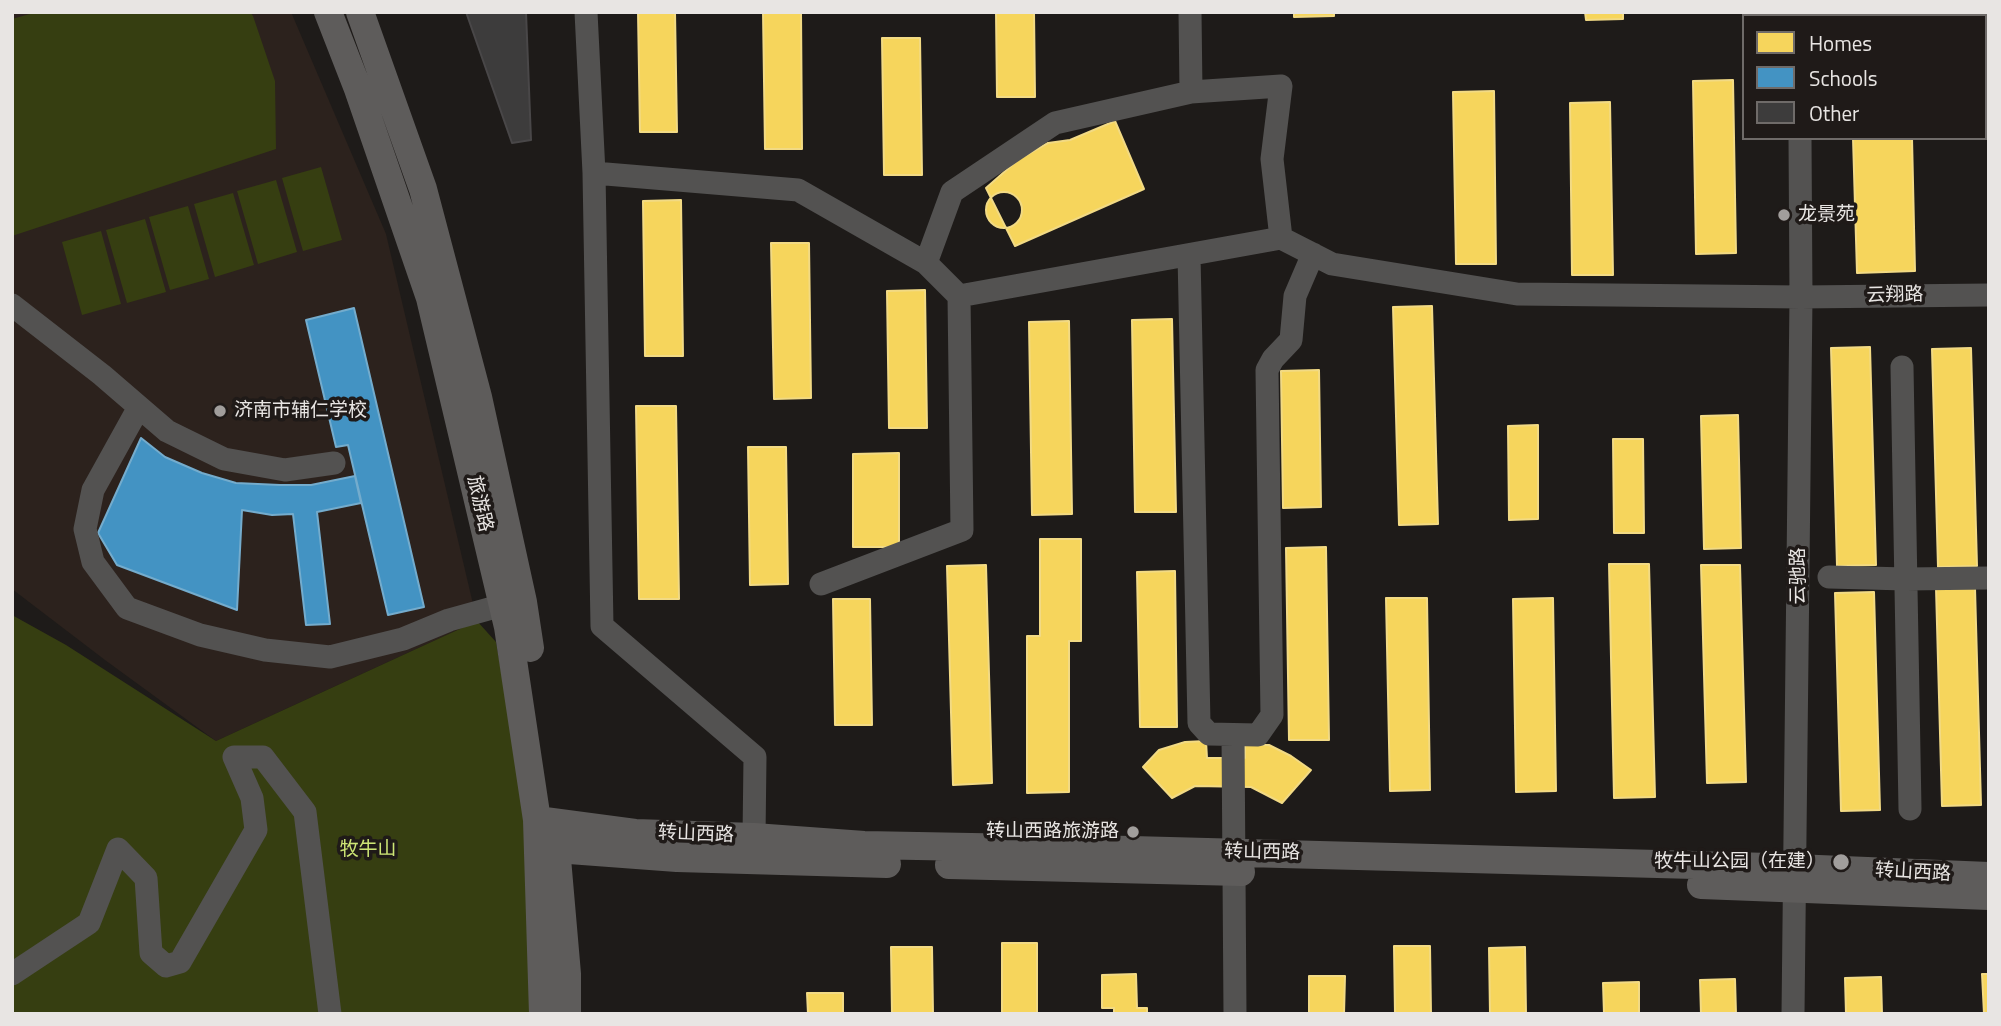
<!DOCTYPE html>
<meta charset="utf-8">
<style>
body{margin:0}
#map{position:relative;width:2001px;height:1026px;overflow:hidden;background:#1e1b19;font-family:"Titillium Web",sans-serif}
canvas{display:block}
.frame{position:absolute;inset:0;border:14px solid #e8e5e3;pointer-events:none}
.legend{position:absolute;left:1742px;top:14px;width:245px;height:126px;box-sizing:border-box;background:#1f1a18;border:2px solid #6f6b69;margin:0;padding:9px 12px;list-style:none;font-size:21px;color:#e8e5e3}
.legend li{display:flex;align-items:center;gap:14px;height:35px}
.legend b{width:35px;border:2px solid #6f6b69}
</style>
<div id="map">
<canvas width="2001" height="1026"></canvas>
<div class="frame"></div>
<ul class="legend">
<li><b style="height:19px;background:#f6d55c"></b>Homes</li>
<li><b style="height:19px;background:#4393c3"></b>Schools</li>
<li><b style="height:19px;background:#3d3c3c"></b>Other</li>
</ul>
</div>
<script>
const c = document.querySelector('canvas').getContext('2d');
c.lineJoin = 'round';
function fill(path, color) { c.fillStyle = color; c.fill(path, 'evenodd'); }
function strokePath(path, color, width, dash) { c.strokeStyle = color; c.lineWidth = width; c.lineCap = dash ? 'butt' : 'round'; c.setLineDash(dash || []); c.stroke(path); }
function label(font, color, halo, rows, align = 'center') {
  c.font = font + ' "Titillium Web","Noto Sans SC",sans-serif'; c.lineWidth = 7; c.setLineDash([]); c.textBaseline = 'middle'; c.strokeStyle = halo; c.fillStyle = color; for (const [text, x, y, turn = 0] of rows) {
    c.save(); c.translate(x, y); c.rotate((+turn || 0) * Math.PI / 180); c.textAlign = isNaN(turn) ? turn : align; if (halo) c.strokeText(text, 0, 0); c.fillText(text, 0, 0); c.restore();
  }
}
const built = new Path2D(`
 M12,12h279l95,222 91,387 -261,120 -111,-81 -93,-71z`);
const green = new Path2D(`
 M37,12h213l3,4 22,65 1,68 -264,87v-217z
 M321,167l21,73 -39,11 -21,-73z
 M276,180l21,72 -39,12 -21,-73z
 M233,193l21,72 -39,12 -21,-73z
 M188,206l21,73 -39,11 -21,-73z
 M145,219l21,73 -39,11 -21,-73z
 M101,231l20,73 -39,11 -20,-73z
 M12,615l54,30 150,96 261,-120 19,21 35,199 5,173h-524z`);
const homes = new Path2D(`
 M638,12h37l2,120h-37z
 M763,12h38l1,137h-37z
 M996,12h38l1,85h-38z
 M1294,12h40v4l-40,1z
 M1585,12h38v7l-37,1z
 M1861,12h59v4h-59z
 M882,38h38l2,137h-38z
 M1733,80l3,173 -40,1 -3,-173z
 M1494,91l2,173h-40l-3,-172z
 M1610,102l3,173h-41l-2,-172z
 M1115,121l29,68 -129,57 -29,-58 33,-29 29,-16 22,-3z
 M1853,138h59l3,133 -58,2z
 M986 210a18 18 0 1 1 36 0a18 18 0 1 1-36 0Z
 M681,200l2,156h-38l-2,-155z
 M771,243h38l2,155 -37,1z
 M925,290l2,138h-38l-2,-137z
 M1432,306l6,218 -39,1 -6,-218z
 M1172,319l4,193h-41l-3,-192z
 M1069,321l3,193 -40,1 -3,-193z
 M1870,347l6,218 -39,1 -6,-218z
 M1971,348l6,218 -39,1 -6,-218z
 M1319,370l2,137 -38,1 -2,-137z
 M636,406h40l3,193h-40z
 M1738,415l3,133 -37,1 -3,-133z
 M1538,425v94l-29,1 -1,-94z
 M1613,439h30l1,94h-30z
 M748,447h38l2,137 -38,1z
 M899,453v94h-46v-93z
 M1040,539h41v102h-12v151l-42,1v-157h13z
 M1326,547l3,193h-40l-3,-192z
 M1609,564h40l6,233 -41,1z
 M986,565l6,218 -39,2 -6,-219z
 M1701,565h39l6,217 -39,1z
 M1175,571l2,156h-37l-3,-155z
 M1936,588h39l6,217 -39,1z
 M1874,592l6,218 -39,1 -6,-218z
 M1386,598h41l3,192 -40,1z
 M1553,598l3,193 -40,1 -3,-193z
 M833,599h37l2,126h-37z
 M1206,741l1,17h38v-13h24l22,11 20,14 -29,33 -31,-16 -56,-1 -23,12 -29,-31 16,-17 26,-8z
 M1002,943h35v71h-35z
 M1394,946h36l1,68h-36z
 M891,947h41l1,67h-41z
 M1525,947l1,67h-36l-1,-66z
 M1136,974l1,34h10v6h-33v-6h-12v-33z
 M1982,974h7v40h-5z
 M1309,976h36l-1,38h-35z
 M1881,977l1,37h-36l-1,-36z
 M1735,979l1,35h-35l-1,-34z
 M1639,982v32h-35l-1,-31z
 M807,993h36v21h-35z`);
const schools = new Path2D(`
 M354,308l70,299 -36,8 -40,-170 -12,2 -30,-127z
 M141,438l24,19 37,16 34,10 44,2h31l44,-9 6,27 -44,9 13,112 -24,1 -13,-111 -21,1 -30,-5 -5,100 -120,-45 -19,-32z`);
const building = new Path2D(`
 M466,12h60l5,128 -19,3z`);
const minor = new Path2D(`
 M586,12l8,161 8,453 153,131 -1,80
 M1801,16v-4
 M594,173l204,17 128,73 26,-71 103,-69 136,-31 -1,-80
 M1281,238l51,26 185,30 284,3 188,-2
 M1189,255l10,468 10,11 49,1 14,-20 -5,-345 6,-11 18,-19 4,-44 18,-42
 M959,296l322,-58 -9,-79 9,-73 -90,6
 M12,305l90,70 65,56 57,28 61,11 49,-7
 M1902,367l8,442
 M139,407l-46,83 -8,39 8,33 34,46 73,27 65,15 65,7 73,-18 46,-19 54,-15
 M1829,577l77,2 83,-1
 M821,584l141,-54 -3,-234 -33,-33
 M1233,735l2,279
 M12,974l77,-51 29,-74 28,29 5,75 15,13 14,-4 76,-132 -4,-32 -18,-41h29l42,55 25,202
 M1793,1014l8,-717 -1,-159`);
const major = new Path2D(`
 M328,12l30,77 72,209 78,329 29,193 6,194
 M360,12l63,177 55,208 45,205 7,46
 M537,820l98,13 119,4 110,8 268,5 638,17 219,9
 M556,847l11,127v40
 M538,852l18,-3 121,9 210,6
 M949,865l292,7
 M1701,885l288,11`);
const markers = [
 [1784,215,7,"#a19e9c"],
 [220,411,7,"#a19e9c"],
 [1133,832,7,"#a19e9c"],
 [1841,862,9,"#a19e9c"]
];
const poiNames = [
 ["龙景苑",1798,215],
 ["济南市辅仁学校",234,411],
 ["转山西路旅游路",1119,832,"right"],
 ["牧牛山公园（在建）",1825,862,"right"]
];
const streetNames = [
 ["云翔路",1895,296,-1],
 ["旅游路",479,504,77],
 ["云驰路",1799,576,-90],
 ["转山西路",696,835,2],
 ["转山西路",1262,853,1],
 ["转山西路",1913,873,3]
];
const parkNames = [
 ["牧牛山",368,850]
];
fill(built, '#2c221d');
fill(green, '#363e11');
fill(homes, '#f6d55c');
strokePath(homes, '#f2da84', 2);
fill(schools, '#4393c3');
strokePath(schools, '#74accd', 2);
fill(building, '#3d3c3c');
strokePath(building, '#494748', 2);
strokePath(minor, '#535251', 23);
strokePath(major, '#5e5c5b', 28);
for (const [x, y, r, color] of markers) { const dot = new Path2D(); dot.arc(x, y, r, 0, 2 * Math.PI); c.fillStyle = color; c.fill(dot); strokePath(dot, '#1f1a18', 2.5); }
label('19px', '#e8e5e3', '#1f1a18', poiNames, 'left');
label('19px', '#e8e5e3', '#1f1a18', streetNames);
label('19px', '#cde575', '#1f1a18', parkNames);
</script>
